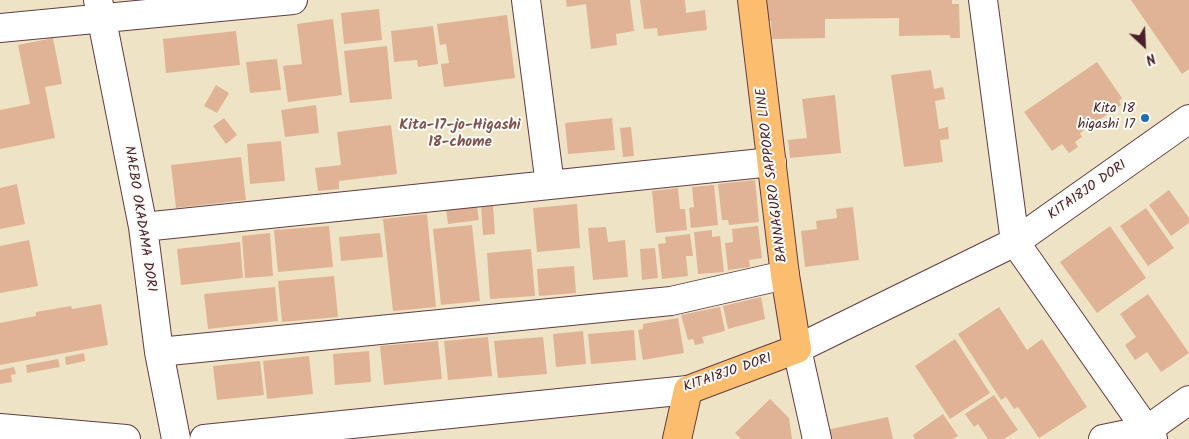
<!DOCTYPE html>
<style>
body{margin:0}
#map{position:relative;width:1189px;height:439px;overflow:hidden;background:#efe3c5;font-family:Kalam,sans-serif}
canvas{display:block}
.north{position:absolute;left:1119px;top:20px;width:50px;height:50px;-webkit-text-stroke:4px #fdfcf7;paint-order:stroke;rotate:155deg;font-size:14px;font-weight:700;line-height:20px;text-align:center;color:#4a1f2b}
.north::after{content:'';display:block;margin:auto;width:18px;height:22px;background:#4a1f2b;clip-path:polygon(50% 0,100% 100%,50% 72%,0 100%)}
</style>
<div id="map">
<canvas width="1189" height="439"></canvas>
<div class="north">N</div>
</div>
<script>
const c = document.querySelector('canvas').getContext('2d');
c.lineJoin = 'round';
function fill(path, color) { c.fillStyle = color; c.fill(path, 'evenodd'); }
function strokePath(path, color, width, dash) { c.strokeStyle = color; c.lineWidth = width; c.lineCap = dash ? 'butt' : 'round'; c.setLineDash(dash || []); c.stroke(path); }
function label(font, color, halo, rows, align = 'center') {
  c.font = font + ' Kalam,sans-serif'; c.lineWidth = 4; c.setLineDash([]); c.textBaseline = 'middle'; c.strokeStyle = halo; c.fillStyle = color; for (const [text, x, y, turn = 0] of rows) {
    c.save(); c.translate(x, y); c.rotate((+turn || 0) * Math.PI / 180); c.textAlign = isNaN(turn) ? turn : align; if (halo) c.strokeText(text, 0, 0); c.fillText(text, 0, 0); c.restore();
  }
}
const building = new Path2D(`
 M566,0h64l4,31 -18,3 1,11 -26,4 -5,-45 -19,3z
 M640,0h45l1,13 19,-3 2,20 -49,6 -1,-8 -13,1z
 M765,0h187v4h7l1,34h-10v-3l-51,1v-18l-74,1v19l-53,1 -1,-18h-6z
 M1131,0h58v69l-7,5z
 M379,9l3,31 -38,4 -3,-31z
 M507,15l8,63 -71,9 -3,-23 8,-1 -3,-19 -6,1 -3,-21z
 M333,19l9,76 -54,7 -5,-36 19,-2 -5,-40z
 M433,26l5,38 -20,3 -1,-7 -23,2 -3,-31z
 M236,31l4,34 -74,8 -3,-34z
 M53,38l9,46 -17,3 10,51 -55,11v-39l30,-6 -12,-59z
 M387,46l5,53 -42,4 -6,-52z
 M277,59l4,31 -31,3 -4,-31z
 M1097,62l25,36 -3,3 2,4 -41,28 2,4 -7,5 3,5 -9,6 -7,-9 -10,7 -28,-39z
 M931,70l3,19 9,-2 2,12 -10,2 4,28 9,-2 1,12 -9,1 3,22 -39,5 -13,-92z
 M216,85l13,8 -12,20 -13,-7z
 M835,95l6,58 -51,5 -2,-18 19,-2 -5,-39z
 M316,105l3,28 -34,4 -4,-27z
 M224,118l13,17 -11,9 -13,-18z
 M612,118l3,32 -47,4 -3,-31z
 M391,125l6,49 -58,7v8l-21,2 -3,-23 26,-3 -4,-33z
 M631,127l3,29 -11,1 -3,-29z
 M281,141l4,40 -35,3 -3,-40z
 M241,157l5,43 -70,8 -5,-43z
 M755,180l4,42 -30,3 -1,-5h-6l-4,-36z
 M17,184l8,40 -25,5v-41z
 M714,185l4,40 -27,3 -2,-20 5,-1 -2,-20z
 M678,188l2,21h5l2,21 -31,3 -4,-42z
 M1169,190l20,28v5l-18,13 -22,-31z
 M577,204l3,44 -43,4 -4,-44z
 M493,205l2,29 -12,1 -2,-29z
 M477,206l2,14 -31,4 -2,-15z
 M853,207l6,53 -54,7 -4,-36 16,-2 -1,-8 21,-3 -1,-9z
 M1146,208l28,40 -26,18 -28,-40z
 M427,214l9,93 -43,4 -10,-92z
 M472,225l8,76 -39,4 -8,-76z
 M329,226l4,41 -55,5 -4,-42z
 M758,226l4,32 -13,2 1,7 -22,3 -3,-27 8,-1 -1,-13z
 M1110,226l36,52 -49,35 -37,-51z
 M606,227l2,15 17,-2 3,37 -35,3 -5,-52z
 M712,230v7l8,-1 4,36 -26,2 -4,-42z
 M270,233l3,43 -28,2 -3,-42z
 M380,233l3,24 -42,4 -2,-24z
 M690,234l3,22h-7l2,20 -26,3 -4,-35 8,-1 -1,-6z
 M29,240l9,46 -38,7v-47z
 M240,242l3,36 -62,7 -4,-36z
 M655,248l3,30 -16,2 -2,-31z
 M531,249l4,47 -45,3 -3,-46z
 M574,266l2,27 -37,3 -2,-27z
 M334,276l4,41 -56,5 -4,-41z
 M275,287l3,34 -70,8 -4,-35z
 M1148,294l41,59 -28,19 -14,-20 -12,8 -10,-15 11,-8 -16,-23z
 M761,297l4,22 -37,10 -5,-23z
 M101,304l7,41 -108,20v-42l36,-7v-4l35,-6 1,3z
 M720,307l5,24 -23,6 2,6 -9,2 -2,-6 -5,1 -7,-25z
 M999,307l28,43 15,-11 45,68 -48,31 -21,-31 -4,2 -8,-12 -5,3 -43,-66z
 M678,318l6,35 -41,7 -5,-30 5,-1v-5z
 M634,330l2,30 -45,4 -3,-30z
 M583,331l3,33 -30,3 -3,-33z
 M488,337l4,39 -44,4 -4,-39z
 M543,337l4,37 -49,4 -4,-37z
 M955,339l35,54 -40,26 -35,-53z
 M438,341l4,38 -58,6 -4,-39z
 M369,351l2,31 -36,3 -2,-31z
 M84,353l1,8 -19,4 -1,-8z
 M309,356l4,38 -46,5 -4,-38z
 M58,359l2,8 -33,6 -1,-8z
 M260,361l4,34 -47,5 -4,-34z
 M14,367l2,7 -5,1 1,7 -12,2v-14z
 M994,395l24,35 -14,9h-16l-10,-15 -4,3 -9,-13z
 M770,399l19,19 3,21h-51l-6,-6z
 M943,414l15,22 -5,3h-38l-2,-4z
 M888,417l5,22h-65l-2,-9z`);
const minor = new Path2D(`
 M98,0l45,227 16,125 17,87
 M526,0l24,185
 M983,0l32,242 138,197
 M0,28l293,-28
 M143,227l629,-65
 M159,352l512,-51 114,-26
 M0,428l126,11
 M204,439l484,-49
 M817,439l-20,-90 218,-107 174,-123
 M1103,439l44,-9 42,-30`);
const major = new Path2D(`
 M677,439l11,-49 109,-41 -12,-74 -33,-275`);
const markers = [
 [1145,118,5,"#1f6fb2"]
];
const poiNames = [
 ["Kita 18",1135,110],
 ["higashi 17",1135,126]
];
const streetNames = [
 ["BANNAGURO SAPPORO LINE",773,175,-97],
 ["KITA18JO DORI",1088,191,-35],
 ["NAEBO OKADAMA DORI",139,219,81],
 ["KITA18JO DORI",728,374,-19]
];
const neighbourhoodNames = [
 ["Kita-17-jo-Higashi",460,126],
 ["18-chome",460,143]
];
fill(building, '#e0b396');
strokePath(minor, '#633c42', 30);
strokePath(major, '#633c42', 30);
strokePath(minor, '#fff', 28);
strokePath(major, '#fcbd6f', 28);
for (const [x, y, r, color] of markers) { const dot = new Path2D(); dot.arc(x, y, r, 0, 2 * Math.PI); c.fillStyle = color; c.fill(dot); strokePath(dot, '#fdfcf7', 2); }
label('14px', '#4a1f2b', '#fdfcf7', poiNames, 'right');
label('14px', '#4a1f2b', '#fdfcf7', streetNames);
label('bold 15px', '#7e5350', '#fdfcf7', neighbourhoodNames);
</script>
